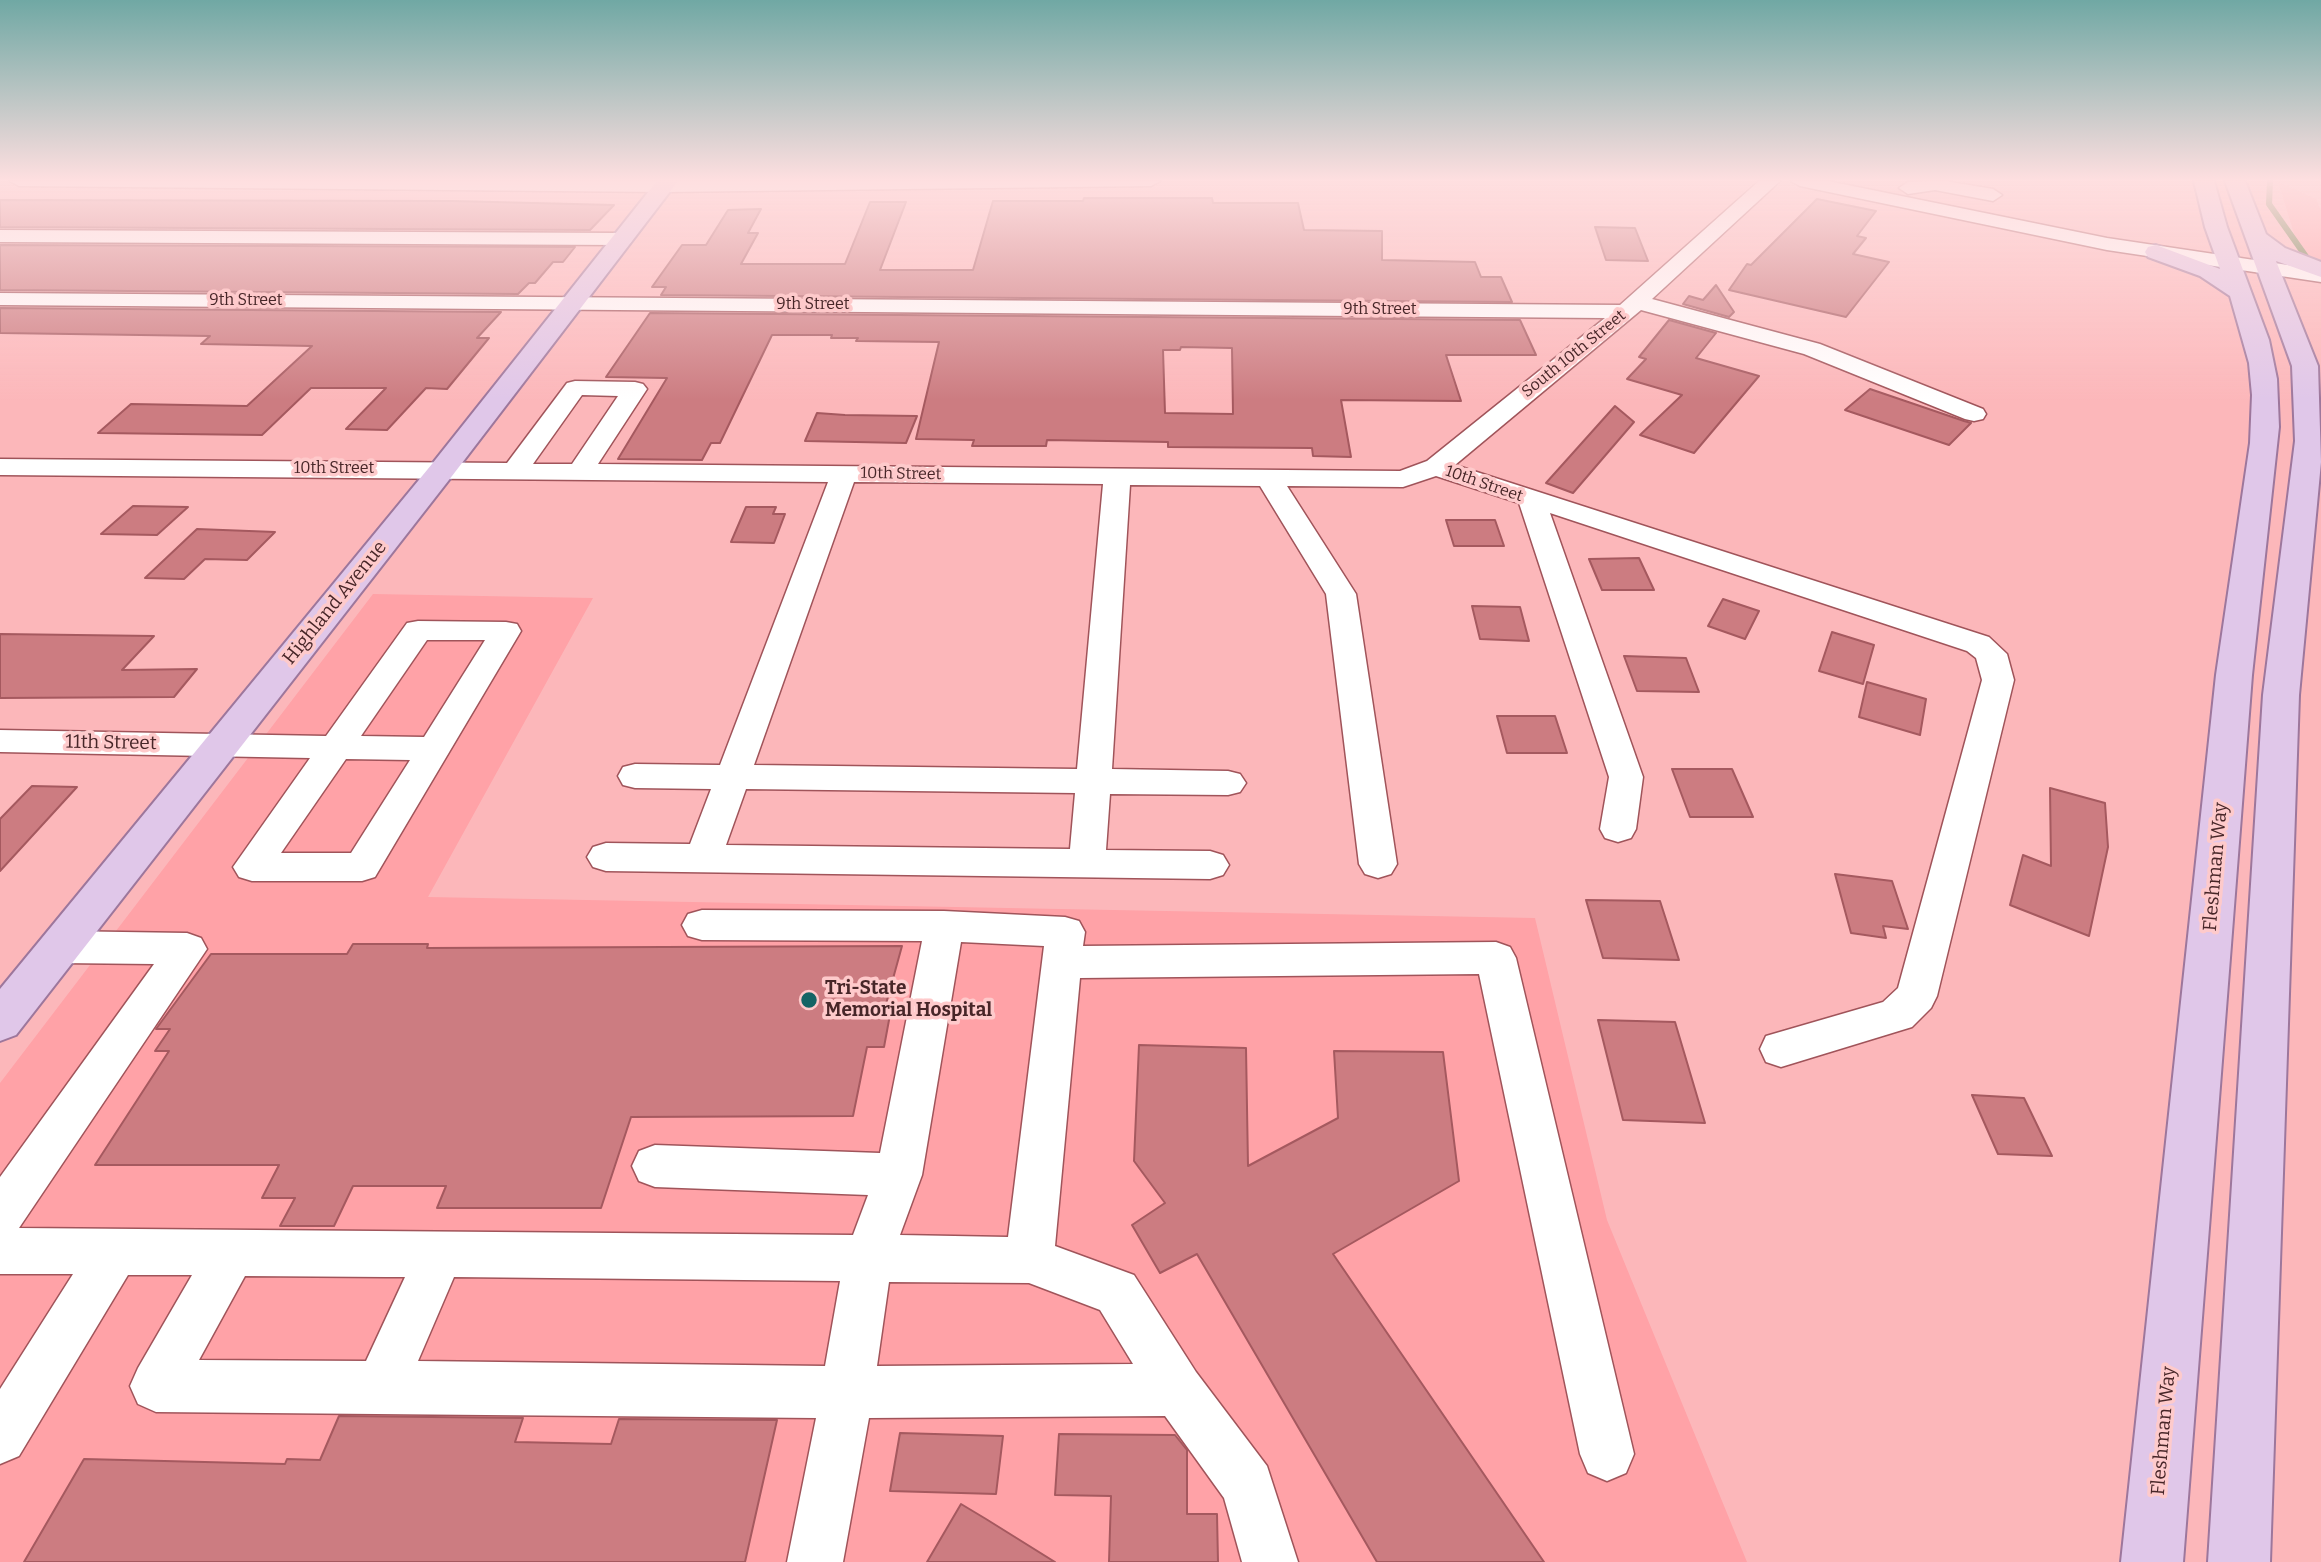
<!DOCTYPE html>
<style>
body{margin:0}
canvas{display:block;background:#fcb7ba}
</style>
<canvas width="2321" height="1562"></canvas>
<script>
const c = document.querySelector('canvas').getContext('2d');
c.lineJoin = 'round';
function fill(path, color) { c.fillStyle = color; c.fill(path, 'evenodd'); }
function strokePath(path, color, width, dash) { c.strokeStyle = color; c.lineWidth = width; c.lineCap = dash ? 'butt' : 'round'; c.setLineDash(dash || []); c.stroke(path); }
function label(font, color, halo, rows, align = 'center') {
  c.font = font + ' Bitter,serif'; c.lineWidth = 7; c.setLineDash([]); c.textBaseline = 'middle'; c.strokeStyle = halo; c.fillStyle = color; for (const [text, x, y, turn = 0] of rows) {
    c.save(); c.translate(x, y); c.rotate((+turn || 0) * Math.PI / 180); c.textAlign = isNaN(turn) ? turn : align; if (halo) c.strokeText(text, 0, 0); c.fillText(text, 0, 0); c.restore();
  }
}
const built = new Path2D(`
 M2278,182l38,17 5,12v53l-20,-8z
 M373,594l220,4 -165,299 1107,21 72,302 140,342h-1747v-479z`);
const stream = new Path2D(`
 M2270,181l-1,23 38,54`);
const building = new Path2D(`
 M1084,198h128l1,5h85l6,27 78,1v29l93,2 6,15h20l11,25 -851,-7 5,-8h-14l30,-42h24l22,-35 33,-1 -13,24h10l-17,31h104l25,-62h36l-26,68h93l20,-69h90z
 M1817,199l59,12 -19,25 9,2 -13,16 36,8 -43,55 -117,-27 18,-26 4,1z
 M0,200l453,1 161,4 -24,25 -590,-3z
 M1595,227l40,1 13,33 -42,-1z
 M0,245l575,2 -12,15h-10l-18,21h-6l-11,11 -518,-4z
 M1716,285l18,27 -5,5 -46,-13 6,-8 14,4z
 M0,308l501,4 -24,26h12l-42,51 -21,-1 -39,42 -41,-1 40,-41h-75l-49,47 -164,-2 33,-29 116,2 65,-60 -111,-2 9,-8 -210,-3z
 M650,313l870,7 16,35h-90l15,46 -120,-1 10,57 -38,-1 -1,-8 -144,-1v-5l-121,-2 -1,6h-74l2,-6 -58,-1 23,-97 -83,-1 2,-3h-27l1,-3h-60l-52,108h-9l-9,17 -84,-1 49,-81 -61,-1zM1181,347l51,1 1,66 -68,-1 -2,-63h17z
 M1669,320l47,13 -20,25 63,18 -65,77 -54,-18 42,-40 -55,-16 19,-20 -7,-2z
 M1870,389l94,32 7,2 -22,22 -104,-35z
 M1615,406l19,16 -61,71 -27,-10z
 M817,413l28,2 72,1 -11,27 -101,-2z
 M133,506l55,1 -31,28 -56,-1z
 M746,507h30l-3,7h12l-11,29 -43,-1z
 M1446,520h49l9,26h-50z
 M197,529l78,3 -28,28 -42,-1 -21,20 -39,-1z
 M1639,558l15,32h-52l-13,-31z
 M1723,599l36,12 -14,28 -37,-13z
 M1472,606l48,1 9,34 -49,-2z
 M1832,632l42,13 -11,39 -44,-13z
 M0,634l154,2 -32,34 75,-1 -23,28 -174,1z
 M1624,656l62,2 13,34 -62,-1z
 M1867,682l59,17 -6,36 -61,-18z
 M1497,716h58l12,37h-60z
 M1672,769h60l21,48h-63z
 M32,786l45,1 -77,84v-52z
 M2050,788l55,15 3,44 -19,89 -79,-31 13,-50 28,11z
 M1835,874l57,7 16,48 -25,-3 3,12 -35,-5z
 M1586,900l74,1 19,59 -76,-2z
 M353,944h75l-1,4 475,-2 -16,58h6l-8,43h-17l-14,69 -222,1 -30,91h-164l9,-22h-93l-19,40h-54l15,-28h-33l17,-33h-184l74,-114h-14l15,-22h-14l55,-75h136z
 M1598,1020l77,2 30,101 -82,-3z
 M1139,1045l107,3 2,118 90,-48 -4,-67 109,1 16,129 -126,73 211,308h-167l-180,-308 -37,19 -28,-48 33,-22 -31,-42z
 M1972,1095l52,3 28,58 -54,-2z
 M339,1416l184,2 -8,24 96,2 8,-25 158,1 -32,142h-721l60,-103 201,5 2,-5 33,1z
 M900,1433l103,3 -7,58 -106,-3z
 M1059,1434l116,1 12,15v64h30l1,48h-109l2,-66 -56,-1z
 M961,1504l25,15 69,43h-128z`);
const minor = new Path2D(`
 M10,181h1150l-9,5 -487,6 -645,-6z
 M1759,181h21l-128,118 168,45 163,65 3,5 -3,5 -9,2 -9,-2 -161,-65 -163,-44 -186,155 534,172 18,17 7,26 -77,316 -6,12 -19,19 -131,40 -15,-5 -6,-13 6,-13 117,-34 15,-14 84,-308 -6,-22 -9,-7 -417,-138 93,264 -7,52 -5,9 -13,4 -13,-4 -5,-9 9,-52 -90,-274 -83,-27 -33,11 -116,-1 69,108 41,270 -6,10 -13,4 -13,-4 -6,-10 -33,-270 -66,-108 -130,-1 -18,284 116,2 12,3 6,9 -6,9 -12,3 -118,-1 -4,56 104,1 13,4 6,10 -6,10 -13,4 -604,-8 -13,-4 -6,-10 6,-10 13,-4 84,1 21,-55 -76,-1 -12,-3 -5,-9 5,-9 12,-3 85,1 108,-283 -828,-7v-16l507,4 60,-80 8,-2 60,1 8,2 4,5 -49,75 802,7 27,-10 178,-143 -1605,-13v-12l1620,12zM582,395l36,1 -46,68h-39zM854,482l249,2 -26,285 -323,-4zM746,789l329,4 -5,56 -344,-4z
 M1791,181h37l279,57 214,32v12l-214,-32 -307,-64z
 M1945,181l48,8 9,6 -9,6 -58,-11 -27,4 -9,-6 9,-6z
 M0,230l623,3 7,2 3,4 -3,4 -7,2 -623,-3z
 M418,621l88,1 11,2 4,7 -146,246 -13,4h-110l-13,-4 -6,-10 77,-109 -310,-6v-22l326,6 81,-113zM427,640h58l-61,97 -63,-1zM346,759l64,1 -59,93h-70z
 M702,910l242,1 121,6 14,4 6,11 -2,14 413,-4 14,5 6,11 118,496 -8,19 -19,8 -19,-8 -8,-19 -101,-480 -399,4 -25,268 79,29 62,97 71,94 31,96h-56l-18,-64 -59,-82 -296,2 -26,144h-56l29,-144 -660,-6 -18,-8 -8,-18 8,-18 54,-93h-64l-109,181 -19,8v-75l73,-115h-73v-97l154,-213 -95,-1 -14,-5 -6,-11 6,-11 14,-5 128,2 14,5 6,11 -188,279 834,7 15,-40 -213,-8 -16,-6 -7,-15 7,-15 16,-6 225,8 42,-212 -220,-1 -14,-4 -6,-11 6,-11zM961,942l83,4 -36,291 -108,-2 22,-60zM245,1276l141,1h19l-39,84 -167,-1zM454,1277l386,4 -15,85 -407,-5zM889,1282l140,1 71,27 33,54 -256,2z`);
const major = new Path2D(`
 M657,181h21l-226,295 -436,559 -16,6v-52l432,-525z
 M2194,181h20l13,46 42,113 8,39 2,48 -27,248 -69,887h-62l95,-887 34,-232 2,-48 -3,-32 -19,-67 -30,-20 -52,-19 -3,-5 3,-5 8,-2 64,24 -15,-42z
 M2225,181h20l21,53 19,14 36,14v15l-45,-16 42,105 3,96 -22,233 -29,867h-62l55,-867 32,-254 -3,-75z`);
const markers = [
 [809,1000,9,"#146465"]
];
const farStreetnames = [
 ["9th Street",246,301],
 ["9th Street",813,305],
 ["9th Street",1380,310],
 ["South 10th Street",1574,354,-39],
 ["10th Street",334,469],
 ["10th Street",901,474,1],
 ["10th Street",1484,484,19]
];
const streetNames = [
 ["Highland Avenue",335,603,-51],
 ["11th Street",111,743,1],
 ["Fleshman Way",2216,867,-85],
 ["Fleshman Way",2164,1431,-85]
];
const poiNames = [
 ["Tri-State",825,989],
 ["Memorial Hospital",825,1011]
];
fill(built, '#ffa2a7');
strokePath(stream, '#567438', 6);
fill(building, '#cc7c81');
strokePath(building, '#a5595f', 2);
strokePath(minor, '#a0545a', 3);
strokePath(major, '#9d779c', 4);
fill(minor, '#fff');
fill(major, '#e0c7e9');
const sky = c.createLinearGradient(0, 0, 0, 400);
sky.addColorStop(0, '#70a8a4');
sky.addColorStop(0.45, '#fedfe0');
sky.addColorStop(1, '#fedfe000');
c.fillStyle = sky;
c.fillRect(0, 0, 2321, 400);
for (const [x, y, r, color] of markers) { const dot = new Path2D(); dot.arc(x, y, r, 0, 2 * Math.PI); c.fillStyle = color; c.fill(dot); strokePath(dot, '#fecacb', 2.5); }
label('16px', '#472628', '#fecacb', farStreetnames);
label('19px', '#472628', '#fecacb', streetNames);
label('bold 19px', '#472628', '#fecacb', poiNames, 'left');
</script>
